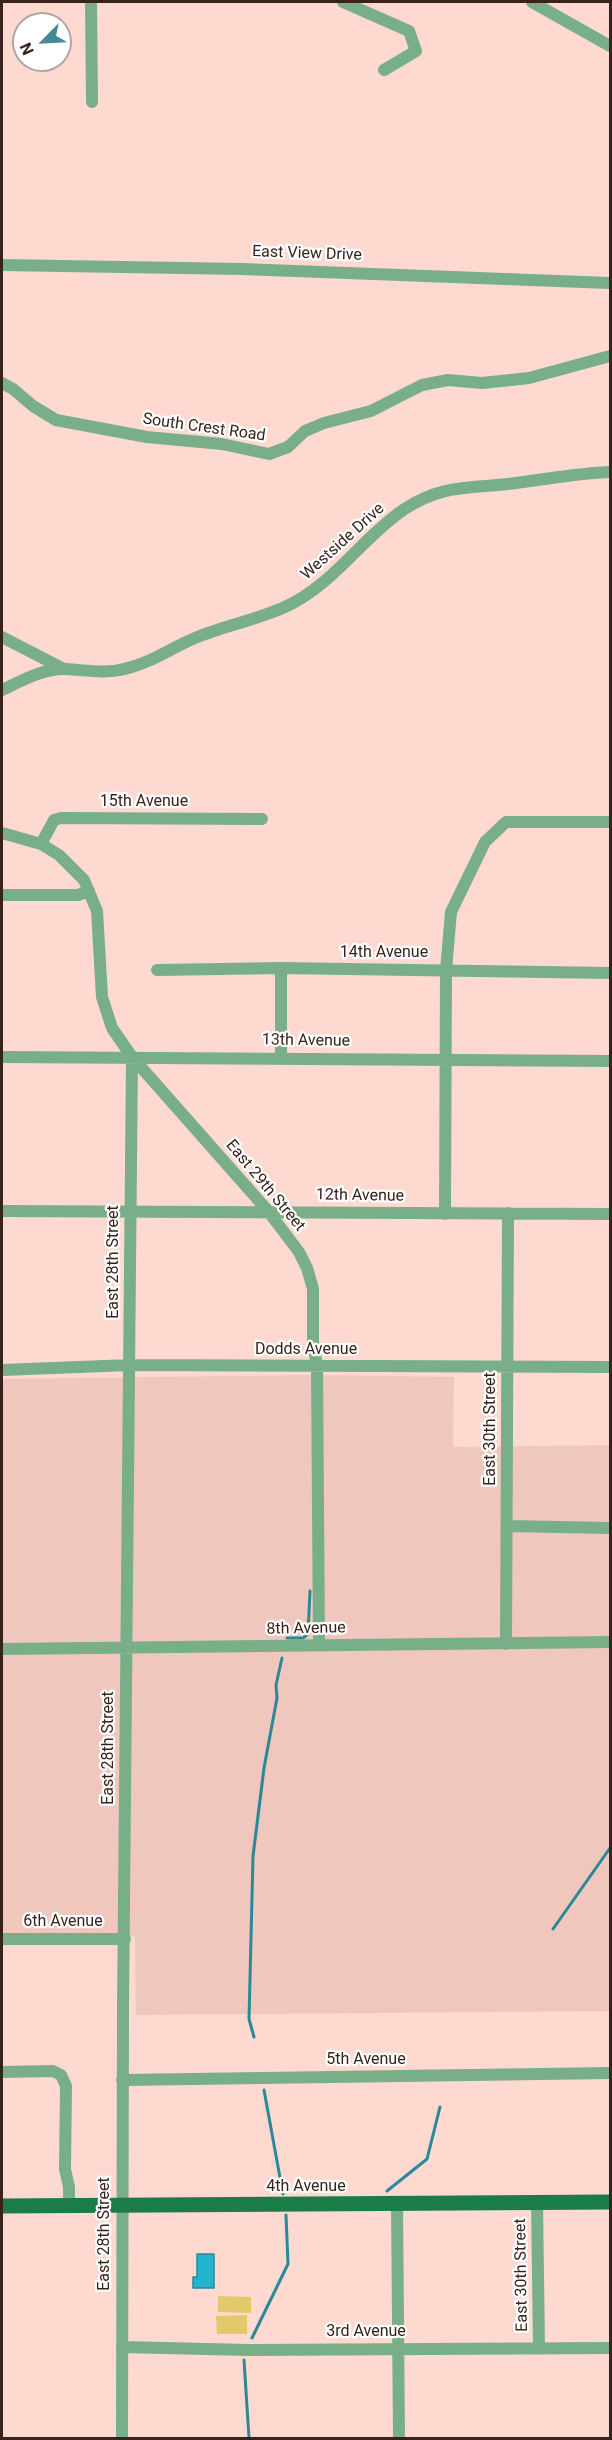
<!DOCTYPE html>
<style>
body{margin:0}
#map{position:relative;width:612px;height:2440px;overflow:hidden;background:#fed9d0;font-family:Roboto,sans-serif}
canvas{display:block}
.frame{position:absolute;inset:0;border:3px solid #38221c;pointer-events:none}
.north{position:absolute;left:12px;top:12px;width:60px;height:60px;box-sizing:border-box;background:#fff;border:2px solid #afa7a4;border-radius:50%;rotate:246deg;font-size:16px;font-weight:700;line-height:24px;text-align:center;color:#38221c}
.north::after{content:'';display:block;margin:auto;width:21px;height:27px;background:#458897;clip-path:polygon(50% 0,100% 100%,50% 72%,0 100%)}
</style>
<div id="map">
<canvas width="612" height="2440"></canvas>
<div class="frame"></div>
<div class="north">N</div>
</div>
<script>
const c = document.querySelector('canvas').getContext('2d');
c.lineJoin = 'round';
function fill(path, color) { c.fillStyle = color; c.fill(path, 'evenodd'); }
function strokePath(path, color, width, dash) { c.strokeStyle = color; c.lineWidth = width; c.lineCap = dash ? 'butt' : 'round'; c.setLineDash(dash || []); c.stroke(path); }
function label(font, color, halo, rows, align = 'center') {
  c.font = font + ' Roboto,sans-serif'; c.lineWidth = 4.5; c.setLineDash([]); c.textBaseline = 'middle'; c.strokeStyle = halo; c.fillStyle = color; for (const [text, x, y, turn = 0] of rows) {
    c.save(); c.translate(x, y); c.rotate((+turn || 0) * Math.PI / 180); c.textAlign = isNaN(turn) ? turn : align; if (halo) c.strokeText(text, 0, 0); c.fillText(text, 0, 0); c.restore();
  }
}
const built = new Path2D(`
 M310,1375l144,2 -1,70 157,-2v566l-474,4 -1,-79h-133v-557z`);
const green = new Path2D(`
 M218,2296l33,1v16l-33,-1z
 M247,2315v19h-30l-1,-18z`);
const water = new Path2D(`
 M197,2254h17v34h-21v-11h4z`);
const stream = new Path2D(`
 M287,1638h16l5,-4 2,-43
 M553,1929l57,-81
 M254,2037l-5,-18 4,-163 11,-88 13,-70 -1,-13 6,-27
 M264,2090l19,104
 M387,2191l40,-32 13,-52
 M252,2338l36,-74 -2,-49
 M244,2360l5,78`);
const minor = new Path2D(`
 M91,2l1,100
 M343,2l66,29 7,20 -32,19
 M532,2l78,44
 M2,265l240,4 368,14
 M2,383l11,6 20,17 23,14 91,17 75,7 47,10 19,-7 17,-16 19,-8 47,-12 51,-26 26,-5 34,3 47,-5 81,-22
 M2,637l62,32
 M2,690c19,-9 42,-22 64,-21 19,1 39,5 58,0 25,-5 47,-21 71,-31 29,-12 61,-18 90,-31 48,-22 75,-67 118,-97 41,-27 69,-21 113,-27 32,-4 63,-10 94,-11
 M2,833l39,11 18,11 25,25 13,31 5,86 10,31 20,29 136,154 31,41 8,16 6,21v52l4,26 2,278
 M41,844l13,-24 7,-2 201,1
 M2,895h76l11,-4
 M281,968v89
 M157,970l124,-2 329,5
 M2,1057l608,4
 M2,1211l608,3
 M445,1214l1,-244 5,-58 34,-70 21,-20h104
 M2,1370l128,-5 480,2
 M508,1526l102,2
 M506,1644l2,-431
 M2,1649l608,-7
 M2,1939h123
 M2,2072l51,-1 8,4 5,11 -1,83 4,18v19
 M122,2080l488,-7
 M537,2202l2,146
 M397,2204l2,234
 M122,2347l127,3 361,-2
 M122,2438l1,-432 9,-949`);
const major = new Path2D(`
 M2,2206l608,-4`);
const streetNames = [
 ["East View Drive",307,254,2],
 ["South Crest Road",204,428,8],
 ["Westside Drive",343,542,-42],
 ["15th Avenue",144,802],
 ["14th Avenue",384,953],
 ["13th Avenue",306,1041,1],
 ["East 29th Street",265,1186,50],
 ["12th Avenue",360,1196,1],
 ["East 28th Street",114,1262,-90],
 ["Dodds Avenue",306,1350],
 ["East 30th Street",491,1429,-90],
 ["8th Avenue",306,1629,-1],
 ["East 28th Street",109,1748,-90],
 ["6th Avenue",63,1922],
 ["5th Avenue",366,2060],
 ["4th Avenue",306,2187],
 ["East 28th Street",105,2234,-90],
 ["East 30th Street",522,2275,-91],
 ["3rd Avenue",366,2332]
];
fill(built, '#f0c7bd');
fill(green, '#e3c96c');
fill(water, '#23b5cf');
strokePath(water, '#298999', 1.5);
strokePath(stream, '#298999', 3);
strokePath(minor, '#78af89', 12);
strokePath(major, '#1a7d47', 15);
label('16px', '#38221c', '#fff', streetNames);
</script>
